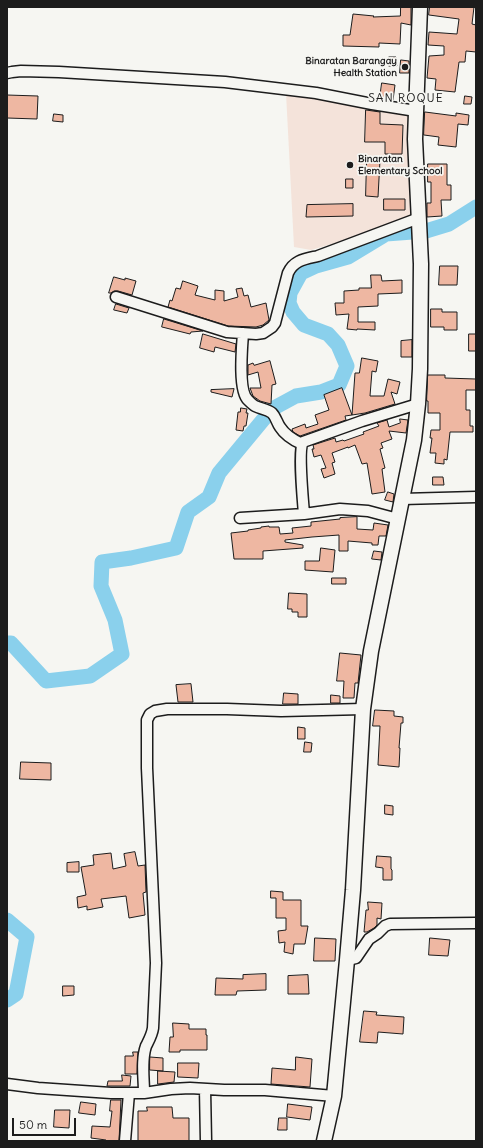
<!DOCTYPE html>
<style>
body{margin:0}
#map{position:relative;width:483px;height:1148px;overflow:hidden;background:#f6f6f2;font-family:Delius,sans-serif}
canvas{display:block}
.frame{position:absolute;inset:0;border:8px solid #1c1c1c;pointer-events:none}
.scale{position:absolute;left:12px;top:1118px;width:64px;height:18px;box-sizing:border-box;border:2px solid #1c1c1c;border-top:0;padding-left:5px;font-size:12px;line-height:14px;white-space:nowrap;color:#1c1c1c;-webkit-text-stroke:3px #f6f6f2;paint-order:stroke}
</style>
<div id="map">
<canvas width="483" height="1148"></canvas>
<div class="frame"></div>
<div class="scale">50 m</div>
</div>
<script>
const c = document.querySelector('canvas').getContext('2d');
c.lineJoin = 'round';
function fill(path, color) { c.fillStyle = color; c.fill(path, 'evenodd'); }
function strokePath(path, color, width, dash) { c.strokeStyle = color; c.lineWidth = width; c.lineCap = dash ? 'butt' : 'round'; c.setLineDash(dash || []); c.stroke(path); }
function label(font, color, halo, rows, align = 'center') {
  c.font = font + ' Delius,sans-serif'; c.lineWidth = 3.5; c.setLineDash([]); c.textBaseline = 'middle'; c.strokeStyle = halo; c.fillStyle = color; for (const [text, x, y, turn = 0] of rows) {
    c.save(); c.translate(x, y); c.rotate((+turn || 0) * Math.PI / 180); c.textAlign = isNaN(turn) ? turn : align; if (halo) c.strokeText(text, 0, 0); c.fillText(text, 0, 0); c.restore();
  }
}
const built = new Path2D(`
 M286,93l122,20 5,104 -13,7 -89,26 -17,-3z`);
const river = new Path2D(`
 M7,643h4l35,38 44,-5 32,-22 -7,-34 -14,-34 1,-24 29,-4 45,-10 12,-36 21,-15 10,-24 53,-64 24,-13 25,-4 18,-7 8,-19 -9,-21 -10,-11 -24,-9 -11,-13 -4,-9 1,-10 11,-20 15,-7 32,-9 38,-23 40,-3 23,-7 27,-17
 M7,920l20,17 -11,57 -9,6`);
const building = new Path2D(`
 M401,7h10v18l-10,-2 -1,21 -21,-1v4l-36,-1v-11h7l3,-21 21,2 -1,1 27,-1z
 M430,7h44l-2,17 4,1v27l-10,-1 -1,11h-6l-4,30 -20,-2 1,-11 -9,-1 2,-22 15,-1v-9l-16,-1 1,-13 28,2 2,-15 -30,-4z
 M389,57h7l1,9h-8z
 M401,60l8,1v12h-9z
 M382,83l13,2 -2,15 -13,-2z
 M7,95l31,1 -1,23 -30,-1z
 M465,96l7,1 -1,7h-7z
 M366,110l14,2v12l23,1 -1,29h-17v-12h-20z
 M425,112l31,4v-3l13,2 -1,10 -10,-1 -2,23 -18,-2 1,-8 -15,-2z
 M54,114l9,1v7l-10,-1z
 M367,160h13l-2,37 -12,-1z
 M428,164h19v21h4v15h-10l1,16 -15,1v-14h4v-21h-3z
 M346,179h7v9h-7z
 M384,199h21v11h-21z
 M353,204v12l-47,1 1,-12z
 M440,266h18l-1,19h-18z
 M371,275h10l1,6 20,-1v13l-24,1v12l-20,1v15h17v8l-18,-1v1l-10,-1 2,-15 -13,1 -1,-12h9v-12l15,-1v-2h12z
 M114,277l11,3v-2l11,3 -4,14 -14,-4h-4l-3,2h-2z
 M183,281l15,5 -3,9 20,5v-10l9,1v10l14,-4 -2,-8 6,-1 2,8 4,-1 3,12 15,-4 3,17 -6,5 -7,2 -28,-1 -60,-19 2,-7 2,1 4,-13 4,1z
 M116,304l13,4 -2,5 -13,-3z
 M431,309h11v3h15v18h-13v-3h-13z
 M164,319l39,12 -12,1 -1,2 -28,-7z
 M203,334l33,10 -1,8 -20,-5 -1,5 -14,-4z
 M469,334h7v17h-7z
 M412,340v17h-11v-16z
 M362,358l16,3 -2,11 -4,-1 -2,25h14l4,-17 12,3 -3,12 -6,-2 4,12 -30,9 -13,2 3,-42h4z
 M270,361l6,23 -4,1 -1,19 -11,-3 -7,-5 -3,-8h11l-3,-16 -10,3v-10l5,-2 1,2z
 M428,375h17v3l31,1v11h-10v20h4v16h3v6h-23l-3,28 -3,-1v5l-9,-1 1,-10h-6l2,-15h-2l1,-8h9v-17h-12v-12h-1z
 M342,388l10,27 -7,1 1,4 -46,16 -7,-4 -1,-3 13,-5 1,4 12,-4 -3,-9 14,-5 -5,-15z
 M234,389l-2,8 -21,-5v-2z
 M241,408l6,1 -1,4h2l-2,13h-2l-1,5 -7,-1 2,-18h2z
 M400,419l8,1 -2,13 -17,-2 3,8 -11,4 2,5 -3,1 5,19 -3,1 3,23 -13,2 -5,-31 -5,1 -7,-19 -7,3v-1l-16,6 3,9 -3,1 3,11 -11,4 -3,-9 5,-1 -5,-13 -7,2 -2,-8h2l-1,-4 22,-7 1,4 7,-2 1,1 20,-7 -1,-2 16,-6 -2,-3 10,-3 2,7 11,-4z
 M433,477h10l1,8h-11z
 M388,492l6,2 -1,8 -8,-2z
 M357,517v12l16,1 1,-7 14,2 -2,11h-7l-1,9h-6v-2l-24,-2v10h-9v-16l-27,2 -27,3v2l18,3v3l-40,3v8h-29l-3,-26 17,-2v-1l13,-2v-1l8,-1v1h10l1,7 13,-1 -1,-5 19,-2v-4l29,-3v-1z
 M321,548l14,2 -2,22 -28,-2v-9h14z
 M374,551l8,1 -1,8 -9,-1z
 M332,578h14v6h-14z
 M289,593l18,1v23h-9v-5h-6v-3h-4z
 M340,653l21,2 -3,28h-3l-1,15h-11l1,-17h-7z
 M191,684l2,18h-15l-2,-17z
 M284,693l14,1v10h-15z
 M331,695l9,1v7h-9z
 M375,710l19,1v5l9,1v6h-2l-2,25h1l-1,19 -21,-2 2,-39h-7z
 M298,727l7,1v11h-7z
 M305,742l7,1 -1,9h-7z
 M21,762l30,1v17l-31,-1z
 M385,805l8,1v9l-8,-1z
 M135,852l3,14 7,-1 1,27 -3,1 2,22 -16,3 -3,-22 -25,3 2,8 -16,3v-4l-9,2 -1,-11 9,-2 -5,-28 13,-2 -1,-10 18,-2 2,16 13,-3 -2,-12z
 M377,856l14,1v12l1,1v10h-9v-12l-7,-1z
 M79,862v10h-12v-9z
 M271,891l12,1v8h18v26h7l-3,18h-11l-1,10 -9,-2 1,-10 -6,1 -1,-12 8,-1v-12h-10v-20h-5z
 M368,902l14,1 -1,16 -4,-1v7l-3,3 -7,4h-3l2,-22h2z
 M315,938l21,1 -1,22h-21z
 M430,938l20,2 -2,16 -19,-1z
 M266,974v16l-29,1 -1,4h-21l1,-17 27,1v-4z
 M308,975l1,19h-21v-18z
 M63,986h11v9l-11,1z
 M364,1011l13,1 -1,3 28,2 -1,17 -25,-2 -1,11 -17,-1z
 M173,1023l16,1v5h17v6h1v15h-27v2h-11l1,-15h3z
 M133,1052h5l-1,22h-12v-18h8z
 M150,1057l13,1v13l-13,-1z
 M296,1057l16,2 -2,28 -39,-3 1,-16 23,2z
 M178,1063h21l-1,15 -20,-1z
 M158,1071l17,1 -1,10 -16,2z
 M122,1075l9,1 -1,10h-23l1,-5h14z
 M111,1100h10l-2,41h-13v-1l-15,-2 1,-12 18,1 2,-16h-2z
 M81,1102l15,2 -1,11 -16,-2z
 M288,1104l24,3 -2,13 -23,-3z
 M147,1107h25l1,11h16v23h-51v-30h9z
 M55,1110h15l-1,18 -15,-1z
 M279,1118h8v12h-9z`);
const minor = new Path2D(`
 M7,73l5,-1 9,-1 38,1 166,10 91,11 56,11 44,7
 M116,297l111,35 29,2 7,-1 9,-6 3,-4 13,-50c6,-13 17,-14 30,-17l101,-38
 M243,333c-1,14 -5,58 5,67 2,2 5,5 7,6 6,3 12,3 17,7 4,4 5,10 8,14 5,8 13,13 22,17
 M402,499l74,-2
 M304,514c-1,-13 -6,-64 -1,-72l59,-21 56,-17
 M240,518l64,-4 36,-5 28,2 30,8
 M347,960l9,-2 13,-19 9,-6 7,-7 5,-2 86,-1
 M7,1084l31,4 73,5h33l27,-4 19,-1 34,2h41l69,6
 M205,1089l1,52
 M144,1093c0,-15 -3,-33 2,-47 3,-6 6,-11 7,-18l3,-65 -9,-195v-48l3,-6 5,-3 12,-2h60l54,2 82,-2
 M125,1141l4,-48`);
const secondary = new Path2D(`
 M324,1141l10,-45 13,-136 6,-70 10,-181 8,-58 43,-211 4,-36 2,-35 1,-105 -6,-125 5,-132`);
const markers = [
 [405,67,4,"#1c1c1c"],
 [350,165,4,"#1c1c1c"]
];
const poiNames = [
 ["Binaratan Barangay",397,61],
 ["Health Station",397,73],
 ["Binaratan",358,159,"left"],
 ["Elementary School",358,171,"left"]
];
const quarterNames = [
 ["SAN ROQUE",406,99]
];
fill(built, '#f4e3da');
strokePath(river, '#8ad0ec', 15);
fill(building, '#eeb7a2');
strokePath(building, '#1c1c1c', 1);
strokePath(minor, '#1c1c1c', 13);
strokePath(secondary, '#1c1c1c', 17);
strokePath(minor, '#f6f6f2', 10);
strokePath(secondary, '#f6f6f2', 14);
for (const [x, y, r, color] of markers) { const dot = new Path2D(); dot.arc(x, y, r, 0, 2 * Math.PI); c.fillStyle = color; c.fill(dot); strokePath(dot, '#f6f6f2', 1.5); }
label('bold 10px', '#1c1c1c', '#f6f6f2', poiNames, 'right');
c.letterSpacing = '1px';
label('12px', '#1c1c1c', '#f6f6f2', quarterNames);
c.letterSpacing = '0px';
</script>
